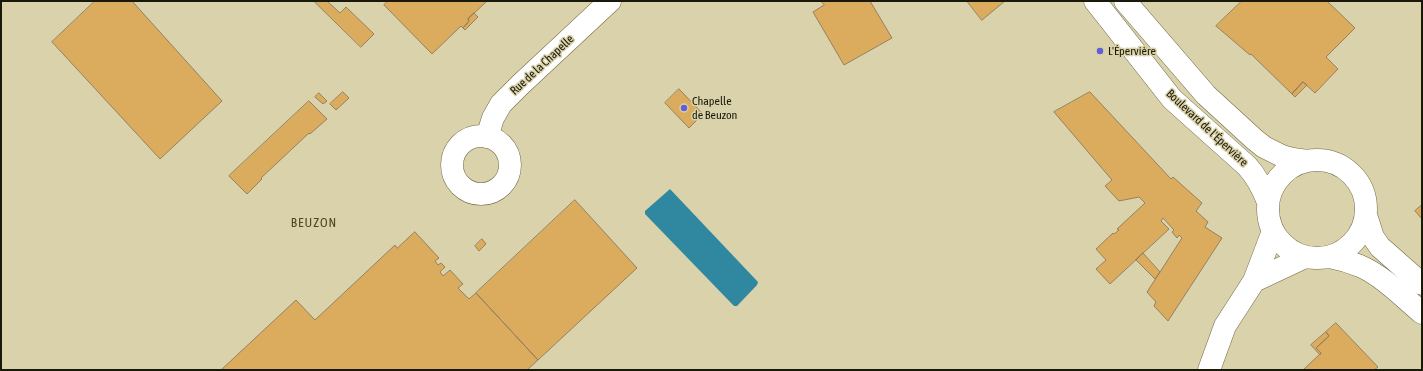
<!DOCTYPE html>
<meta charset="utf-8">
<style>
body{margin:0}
#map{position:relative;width:1423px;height:371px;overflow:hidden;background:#d9d2aa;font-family:"Asap Condensed",sans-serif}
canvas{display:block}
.frame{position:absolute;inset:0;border:2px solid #1a1809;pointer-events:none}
</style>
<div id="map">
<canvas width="1423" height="371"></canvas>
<div class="frame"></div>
</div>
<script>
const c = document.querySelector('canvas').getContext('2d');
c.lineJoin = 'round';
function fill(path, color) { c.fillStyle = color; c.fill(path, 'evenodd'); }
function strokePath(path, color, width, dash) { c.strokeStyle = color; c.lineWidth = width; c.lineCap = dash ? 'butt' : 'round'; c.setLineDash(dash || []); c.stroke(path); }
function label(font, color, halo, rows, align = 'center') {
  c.font = font + ' "Asap Condensed",sans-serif'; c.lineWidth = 3; c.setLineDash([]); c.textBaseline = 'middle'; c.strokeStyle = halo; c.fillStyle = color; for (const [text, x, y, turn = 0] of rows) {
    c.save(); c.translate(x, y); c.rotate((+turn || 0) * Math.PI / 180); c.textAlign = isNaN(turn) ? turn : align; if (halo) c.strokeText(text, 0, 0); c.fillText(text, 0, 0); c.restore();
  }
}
const water = new Path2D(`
 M670,189l88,93 -1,3 -20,21h-3l-89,-92v-3z`);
const building = new Path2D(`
 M95,1h37l90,100 -62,58 -108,-117z
 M314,1h13l13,12 6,-6 28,27 -13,13z
 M388,1h99l-19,18 1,2 -6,7 -2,-2 -29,28 -48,-49z
 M821,1h49l22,37 -48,27 -31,-53 11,-7z
 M967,1h38l-23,19z
 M1242,1h85l28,27 -29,29 12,12 -23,24 -12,-11 -11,12 -41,-40 -1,1 -34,-29z
 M474,13l4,4 -13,13 -2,-2 6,-7 -1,-2z
 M1303,82l4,3 -12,12 -3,-3z
 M679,89l24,25 -14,14 -24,-25z
 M343,92l6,6 -13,12 -6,-6z
 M1090,92l81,87 2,-2 29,26 -6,8 12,11 -3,5 17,11 -54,83 -14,-15 2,-4 -9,-10 35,-54 -3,-3 -2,3 -5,-6 2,-2 -11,-12 -2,3 8,8 -59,55 -14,-15 10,-9 -10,-11 17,-16 1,1 5,-4 -2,-1 28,-26 -6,-6 -20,4 -14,-15 7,-6 -58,-68z
 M319,93l8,8 -4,3 -8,-7z
 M309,101l18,18 -17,15 -1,-1 -48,45 1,1 -15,15 -18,-18z
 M575,200l62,68 -99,92 -62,-67z
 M1422,205v14l-7,-8z
 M415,232l24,26 -4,3 3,4 3,-2 4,4 -5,5 3,4 7,-6 13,14 -5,4 11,11 7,-6 62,67 -11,10h-306l75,-70 19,20 80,-75 2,3z
 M482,239l4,5 -7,7 -4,-5z
 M1143,253l17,19 -5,7 -19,-19z
 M1336,323l42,44 -4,3h-71l18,-17 -5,-5 13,-12 -3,-4z
 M1326,332l3,4 -13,12 5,5 -1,2 -9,-10z`);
const minor = new Path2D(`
 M1095,1l77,98 75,67c10,11 16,23 21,36
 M1125,1l81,94 48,44 10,8 18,9 11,3 14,2
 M452 165a29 29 0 1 1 58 0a29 29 0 1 1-58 0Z
 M487,137l6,-19 8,-14 19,-19 90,-84
 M1268 209a49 49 0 1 1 98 0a49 49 0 1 1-98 0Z
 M1366,215l7,22 7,10 42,37
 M1329,257c11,2 21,5 31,9 23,10 43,31 62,47
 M1254,281l51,-24
 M1209,370l16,-44 29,-45 19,-50`);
const markers = [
 [1100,51,4,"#615fd8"],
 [684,108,4,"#615fd8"]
];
const poiNames = [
 ["L'Épervière",1108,51],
 ["Chapelle",692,101],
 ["de Beuzon",692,115]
];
const streetNames = [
 ["Rue de la Chapelle",542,65,-43],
 ["Boulevard de l'Épervière",1207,128,43]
];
const neighbourhoodNames = [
 ["BEUZON",314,223]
];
fill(water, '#2f88a0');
fill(building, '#dbac5d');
strokePath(building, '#95805f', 1);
strokePath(minor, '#706a46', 23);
strokePath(minor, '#fff', 22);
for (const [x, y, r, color] of markers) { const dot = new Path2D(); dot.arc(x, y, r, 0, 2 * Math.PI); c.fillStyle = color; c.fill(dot); strokePath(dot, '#d9d2aa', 1.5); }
label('12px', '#1a1809', '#d9d2aa', poiNames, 'left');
label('12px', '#1a1809', '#d9d2aa', streetNames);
c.letterSpacing = '1px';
label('13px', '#4e4724', '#d9d2aa', neighbourhoodNames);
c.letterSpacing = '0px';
</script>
